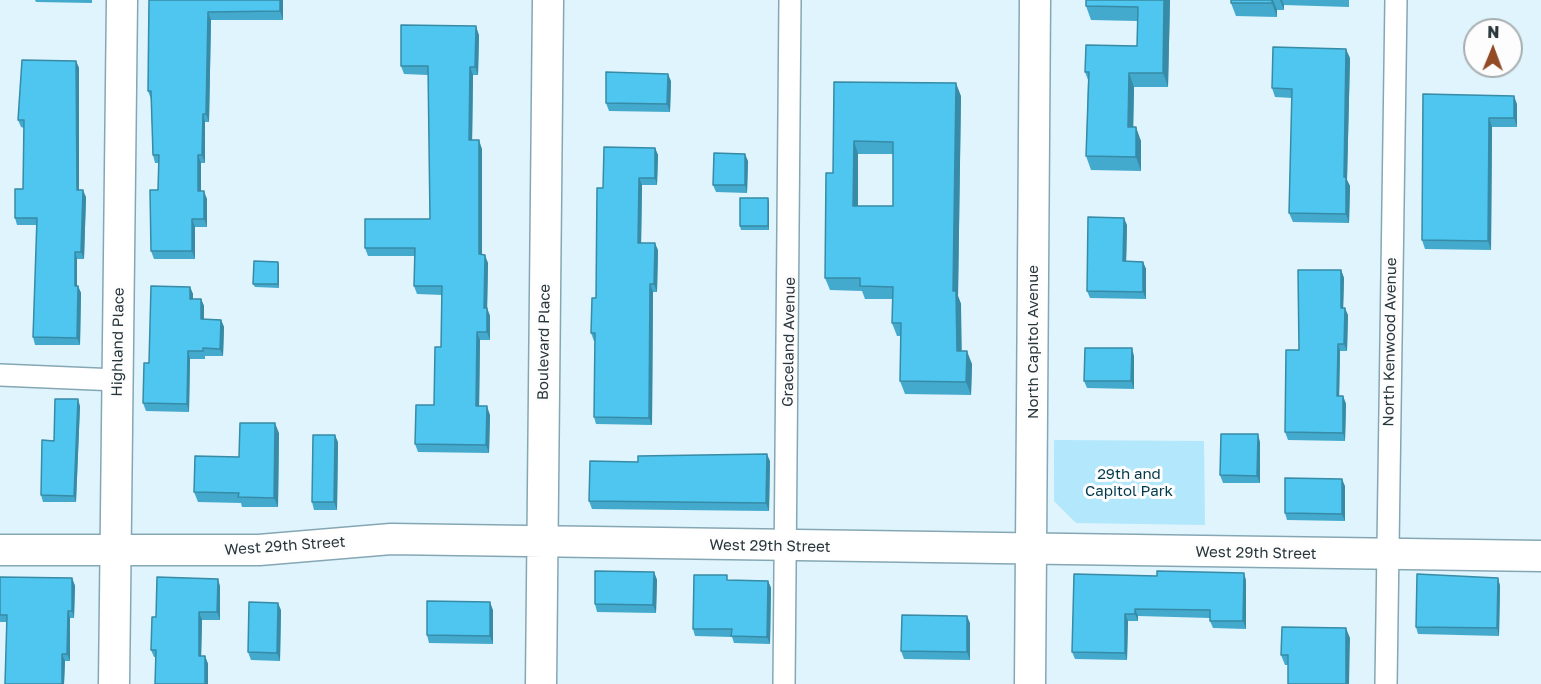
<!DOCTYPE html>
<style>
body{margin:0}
#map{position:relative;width:1541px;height:684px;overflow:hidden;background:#dff4fc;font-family:"Golos Text",sans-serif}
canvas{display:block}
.north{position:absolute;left:1463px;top:18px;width:60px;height:60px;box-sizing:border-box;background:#fdfdfd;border:2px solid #a8aeb0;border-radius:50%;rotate:1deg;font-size:16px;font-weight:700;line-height:24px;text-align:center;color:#29373d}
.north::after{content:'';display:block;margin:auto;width:21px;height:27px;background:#924c25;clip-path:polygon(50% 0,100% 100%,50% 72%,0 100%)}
</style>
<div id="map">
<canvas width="1541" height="684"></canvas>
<div class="north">N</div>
</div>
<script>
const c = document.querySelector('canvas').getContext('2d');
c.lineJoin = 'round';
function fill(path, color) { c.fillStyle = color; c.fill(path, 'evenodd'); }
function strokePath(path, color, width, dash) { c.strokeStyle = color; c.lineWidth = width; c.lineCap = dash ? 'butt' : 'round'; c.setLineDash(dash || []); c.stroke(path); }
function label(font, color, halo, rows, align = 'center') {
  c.font = font + ' "Golos Text",sans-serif'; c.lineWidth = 6; c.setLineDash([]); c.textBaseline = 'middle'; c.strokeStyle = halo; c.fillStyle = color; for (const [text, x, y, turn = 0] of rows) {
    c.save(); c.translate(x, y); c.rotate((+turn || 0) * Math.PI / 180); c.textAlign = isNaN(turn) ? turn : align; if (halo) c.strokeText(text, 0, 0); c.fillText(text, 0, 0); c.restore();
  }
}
const green = new Path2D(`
 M1054,440l150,1 1,84 -129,-2 -22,-22z`);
const street = new Path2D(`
 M0,375l117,5
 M784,684l6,-684
 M1386,684l10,-684`);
const secondary = new Path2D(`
 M0,550h259l132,-11 1150,17
 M114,684l8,-684
 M541,684l7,-684
 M1030,684l5,-684`);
const wall = new Path2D(`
 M35,0h57v3l-56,-1z
 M149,0h134v20h-72l-2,102h-4v41h-4v28l6,8v28h-12v32h-41l-3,-8 7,-61v-27h-3l-2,-8 -2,-56 -3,-8z
 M1086,0h84l-2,87h-34l-1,40 8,14v30l-50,-1 -5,-14 2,-76 -3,-8 52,-26v-25l-46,-1 -5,-14z
 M1231,0h118v7l-65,-2v5h-7v7l-41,-1 -5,-13z
 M479,35l-1,40h-5l-1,65 10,9v106l6,8 -1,45 3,8v24h-10l-1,66 11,9 -1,38 -71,-1 -3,-8 19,-39 7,-58 1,-52 -25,-1 -3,-8 1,-30h-47l-3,-8 65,-29 -2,-144 -24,-1 -3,-8z
 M1350,58l-3,122 3,6 -1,37 -56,-1 -4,-9 3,-115 -17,-1 -3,-9z
 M76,61l3,7v122l7,7 -2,62h-7v27h1l3,7 -1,52h-45l-2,-8 4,-112h-20l-2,-7 8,-29 1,-61 -3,-1 -3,-7z
 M671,81l-1,31 -61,-1 -3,-8z
 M834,82l127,14 -3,200 3,8v47l11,13 -1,31 -66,-1 -5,-13 1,-45h-4l-5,-13 1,-24h-28l-3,-8 -32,-1 -5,-12 8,-105zM858,154h35v52h-35z
 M1423,94l94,10v23h-25l-1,123 -66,-1 -3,-9z
 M655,148l3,7 -1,30h-15l-1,58 17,7 -1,42h-4l-1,133 -56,-1 -2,-7 1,-76h-1l-3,-8 5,-35 7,-110z
 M748,161l-1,32 -31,-1 -3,-7z
 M769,202v28h-28l-1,-4z
 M1127,225l-1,36 17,1 3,7v30l-56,-1 -3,-7z
 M279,266v22l-24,-1 -2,-3z
 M1341,270l3,8 -1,30 5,7 -1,36h-7l-1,45h4l3,8 -1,37 -57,-1 -3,-8 14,-82z
 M190,287l3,7v5h8l3,7v13l17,1 3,7 -1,29h-18v3h-15l-1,53 -43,-1 -3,-8 6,-40z
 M1134,356v33l-47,-1 -3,-7z
 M80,406l-4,96h-33l-2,-7 13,-54z
 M279,433l-1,74h-36l-1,-4 -43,-1 -4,-10 45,-35z
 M338,442l-1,68h-23l-2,-8z
 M1260,442v41h-37l-3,-8z
 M770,461l-1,50 -177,-2 -3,-8 49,-39z
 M1345,486v35l-58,-1 -2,-7z
 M654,572l3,8 -1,33 -59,-1 -2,-8z
 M1074,574l172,6v49l-33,-1 -3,-7v-3l-72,-2v5h-10l-1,39 -52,-1 -3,-7z
 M0,577l72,1 3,8 -1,32h-4v43h-5l-1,23h-59l2,-62h-7z
 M1498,578l2,8 -1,50 -81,-2 -2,-7z
 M729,580l39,1 3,7 -1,56 -36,-1 -2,-6 -37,-1 -2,-7z
 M220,586v34h-18l-1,36h4l3,8v20h-53l1,-27h-2l-3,-7 5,-33z
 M281,610l-1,51 -29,-1 -3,-8z
 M493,610v34l-64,-1 -2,-8z
 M970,623v37l-66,-1 -3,-8z
 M1350,638l-62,27h-3l-4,-10z`);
const shadedWall = new Path2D(`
 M280,0h3v20l-3,-9z
 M1164,0h6l-2,87 -5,-14z
 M1272,0h1l4,10v7l-5,-14z
 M1280,0h2l2,5v5z
 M208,12l3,8 -2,102 -3,-8z
 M476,26l3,9 -1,40 -3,-8z
 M1346,49l4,9 -3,122 3,6 -1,37 -3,-9 -2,-37z
 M76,61l3,7v129l-2,-7z
 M470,67l3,8 -1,74 -3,-9z
 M1129,73l5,14 -1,54 -5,-14z
 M668,74l3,7 -1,31 -3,-8z
 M956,83l5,13 -3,200 3,8 1,60 -5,-13 -4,-60z
 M1514,96l3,8v23l-3,-9z
 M203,114l2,8v41l-3,-8z
 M1489,118l3,9 -1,123 -3,-9z
 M1136,127l5,14v30l-5,-14z
 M479,140l3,9v114l-3,-9z
 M854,141l4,13v65l-5,-13z
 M655,148l3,7 -1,30 -2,-7z
 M745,154l3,7 -1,32 -2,-8z
 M198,155l3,8v36l-3,-8z
 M639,178l3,7 -1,65 -3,-7z
 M83,190l3,7 -2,62 -3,-7z
 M204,191l3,8v28l-3,-8z
 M768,198l1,4v28l-1,-4z
 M1124,218l3,7 -1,44 -3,-8z
 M192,219l3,8v32l-3,-8z
 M655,243l3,7 -1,42 -3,-8z
 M75,252l2,7v34l-2,-7z
 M485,255l3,8 -1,53 -3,-8z
 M278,262l1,4v22l-1,-4z
 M1143,262l3,7v30l-3,-7z
 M1341,270l3,8 -1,37 -2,-7z
 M650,284l3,8 -1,133 -3,-7z
 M78,286l3,7 -1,52 -3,-7z
 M190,287l3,7v12l-3,-7z
 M201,299l3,7v21l-3,-8z
 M487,308l3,8v24l-3,-8z
 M1345,308l3,7 -1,36 -3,-7z
 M221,320l3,7 -1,29 -3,-7z
 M477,332l3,8 -1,74 -3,-8z
 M1338,344l2,7 -1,53 -2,-8z
 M1132,348l2,8v33l-3,-8z
 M188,351l2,8 -1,53 -2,-8z
 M967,351l5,13 -1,31 -5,-13z
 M1343,396l3,8 -1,37 -2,-8z
 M78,399l2,7 -4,96 -2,-6z
 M487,406l3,9 -1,38 -3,-8z
 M275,423l4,10 -1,74 -4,-9z
 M1258,434l2,8v41l-3,-7z
 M335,435l3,7 -1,68 -3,-8z
 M767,454l3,7 -1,50 -3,-8z
 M1342,479l3,7v35l-3,-7z
 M654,572l3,8 -1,33 -3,-8z
 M1244,573l2,7v49l-3,-8z
 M72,578l3,8 -1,32 -2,-7z
 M1498,578l2,8 -1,50 -2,-8z
 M218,579l2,7v34l-3,-8z
 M768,581l3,7 -1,56 -3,-7z
 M490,602l3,8v34l-3,-8z
 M278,603l3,7 -1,51 -3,-8z
 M1135,609l3,7v5l-3,-7z
 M68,611l2,7v43l-3,-7z
 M199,612l3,8 -1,44 -2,-8z
 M1125,614l3,7 -1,39 -2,-7z
 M967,616l3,7v37l-3,-8z
 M1346,628l4,10 -1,46h-3z
 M62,654l3,7 -1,23h-2z
 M205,656l3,8v20h-3z`);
const building = new Path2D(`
 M149,0h131v11l-72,1 -2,102h-3l-1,41h-4v36h6v28h-12v32h-41l-1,-61h8l1,-35h-6l-2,-64h-3z
 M1086,0h78l-1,73h-34l-1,54h8v30l-50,-1 3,-84h-4l1,-27 51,1 1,-39 -52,-1z
 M1231,0h41v3h-41z
 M401,25l75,1 -1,41h-5l-1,73h10v114l6,1 -1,53h3v24h-10l-1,74h11l-1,39 -71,-1 1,-39h18l1,-58h6l1,-61h-28l1,-38h-50v-29h65l-2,-153h-27z
 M1273,47l73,2 -2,128h2v37l-57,-1 3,-124 -20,-1z
 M22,60l54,1 1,129h6l-2,62h-6v34h3l-1,52 -44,-1 4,-119h-22v-29h8l1,-69h-6z
 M606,72l62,2 -1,30 -61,-1z
 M834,82l122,1 -3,208h3l1,60h10l-1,31 -66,-1 1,-58h-9l1,-36 -33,-1v-8h-35l1,-105h7zM854,141l39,1v64h-40z
 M1423,94l91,2v22h-25l-1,123 -66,-1z
 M604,147l51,1v30h-16l-1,65h17l-1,41h-4l-1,134 -55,-1 1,-84h-4l1,-35h4l1,-110h6z
 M714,153l31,1v31h-32z
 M740,198h28v28h-28z
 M1088,217l36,1 -1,43 20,1v30l-56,-1z
 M254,261l24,1v22h-25z
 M1298,270h43v38h4l-1,36h-6l-1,52h6v37l-58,-1 1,-82h13z
 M151,286l39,1v12h11v20l20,1 -1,29 -17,-1v3h-15l-1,53 -44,-1 1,-40h5z
 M1085,348h47l-1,33h-47z
 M55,399h23l-4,97 -33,-1 1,-55 12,1z
 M240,423h35l-1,75 -36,-1 1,-4 -45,-1 1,-36 44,1z
 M1221,434h37l-1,42 -37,-1z
 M313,435h22l-1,67h-22z
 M767,454l-1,49 -177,-2 1,-40 48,1v-6z
 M1285,478l57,1v35l-57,-1z
 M595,571l59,1 -1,33 -58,-1z
 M1157,571l87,2 -1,48h-33v-11l-75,-1v5h-10v39l-53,-1 2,-78 83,2z
 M1417,574l81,4 -1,50 -81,-1z
 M694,575h33v5l41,1 -1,56 -36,-1 1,-7h-39z
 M0,577l72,1v33h-4l-1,43h-5v30h-57l2,-69h-7z
 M157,577l61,2 -1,33h-18v44h6v28h-50l1,-34h-5l1,-33h4z
 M427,601l63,1v34l-63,-1z
 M249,602l29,1 -1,50 -29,-1z
 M902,615l65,1v36l-66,-1z
 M1282,627l64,1v56h-58v-29h-7z`);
const streetNames = [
 ["Highland Place",118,342,-89],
 ["Boulevard Place",544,342,-89],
 ["Graceland Avenue",789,342,-89],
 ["North Capitol Avenue",1033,342,-90],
 ["North Kenwood Avenue",1390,342,-89],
 ["West 29th Street",285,546,-4],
 ["West 29th Street",770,546,1],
 ["West 29th Street",1256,553,1]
];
const parkNames = [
 ["29th and",1129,474],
 ["Capitol Park",1129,491]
];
fill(green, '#b2e7fc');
strokePath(street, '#85a7b4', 24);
strokePath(secondary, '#85a7b4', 33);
strokePath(street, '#fff', 21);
strokePath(secondary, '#fff', 30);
fill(wall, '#43aace');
fill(shadedWall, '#378ba7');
fill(building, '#4ec6ef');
strokePath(building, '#378ba7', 1.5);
label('15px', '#29373d', '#fdfdfd', streetNames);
label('15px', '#023a4b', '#fdfdfd', parkNames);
</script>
